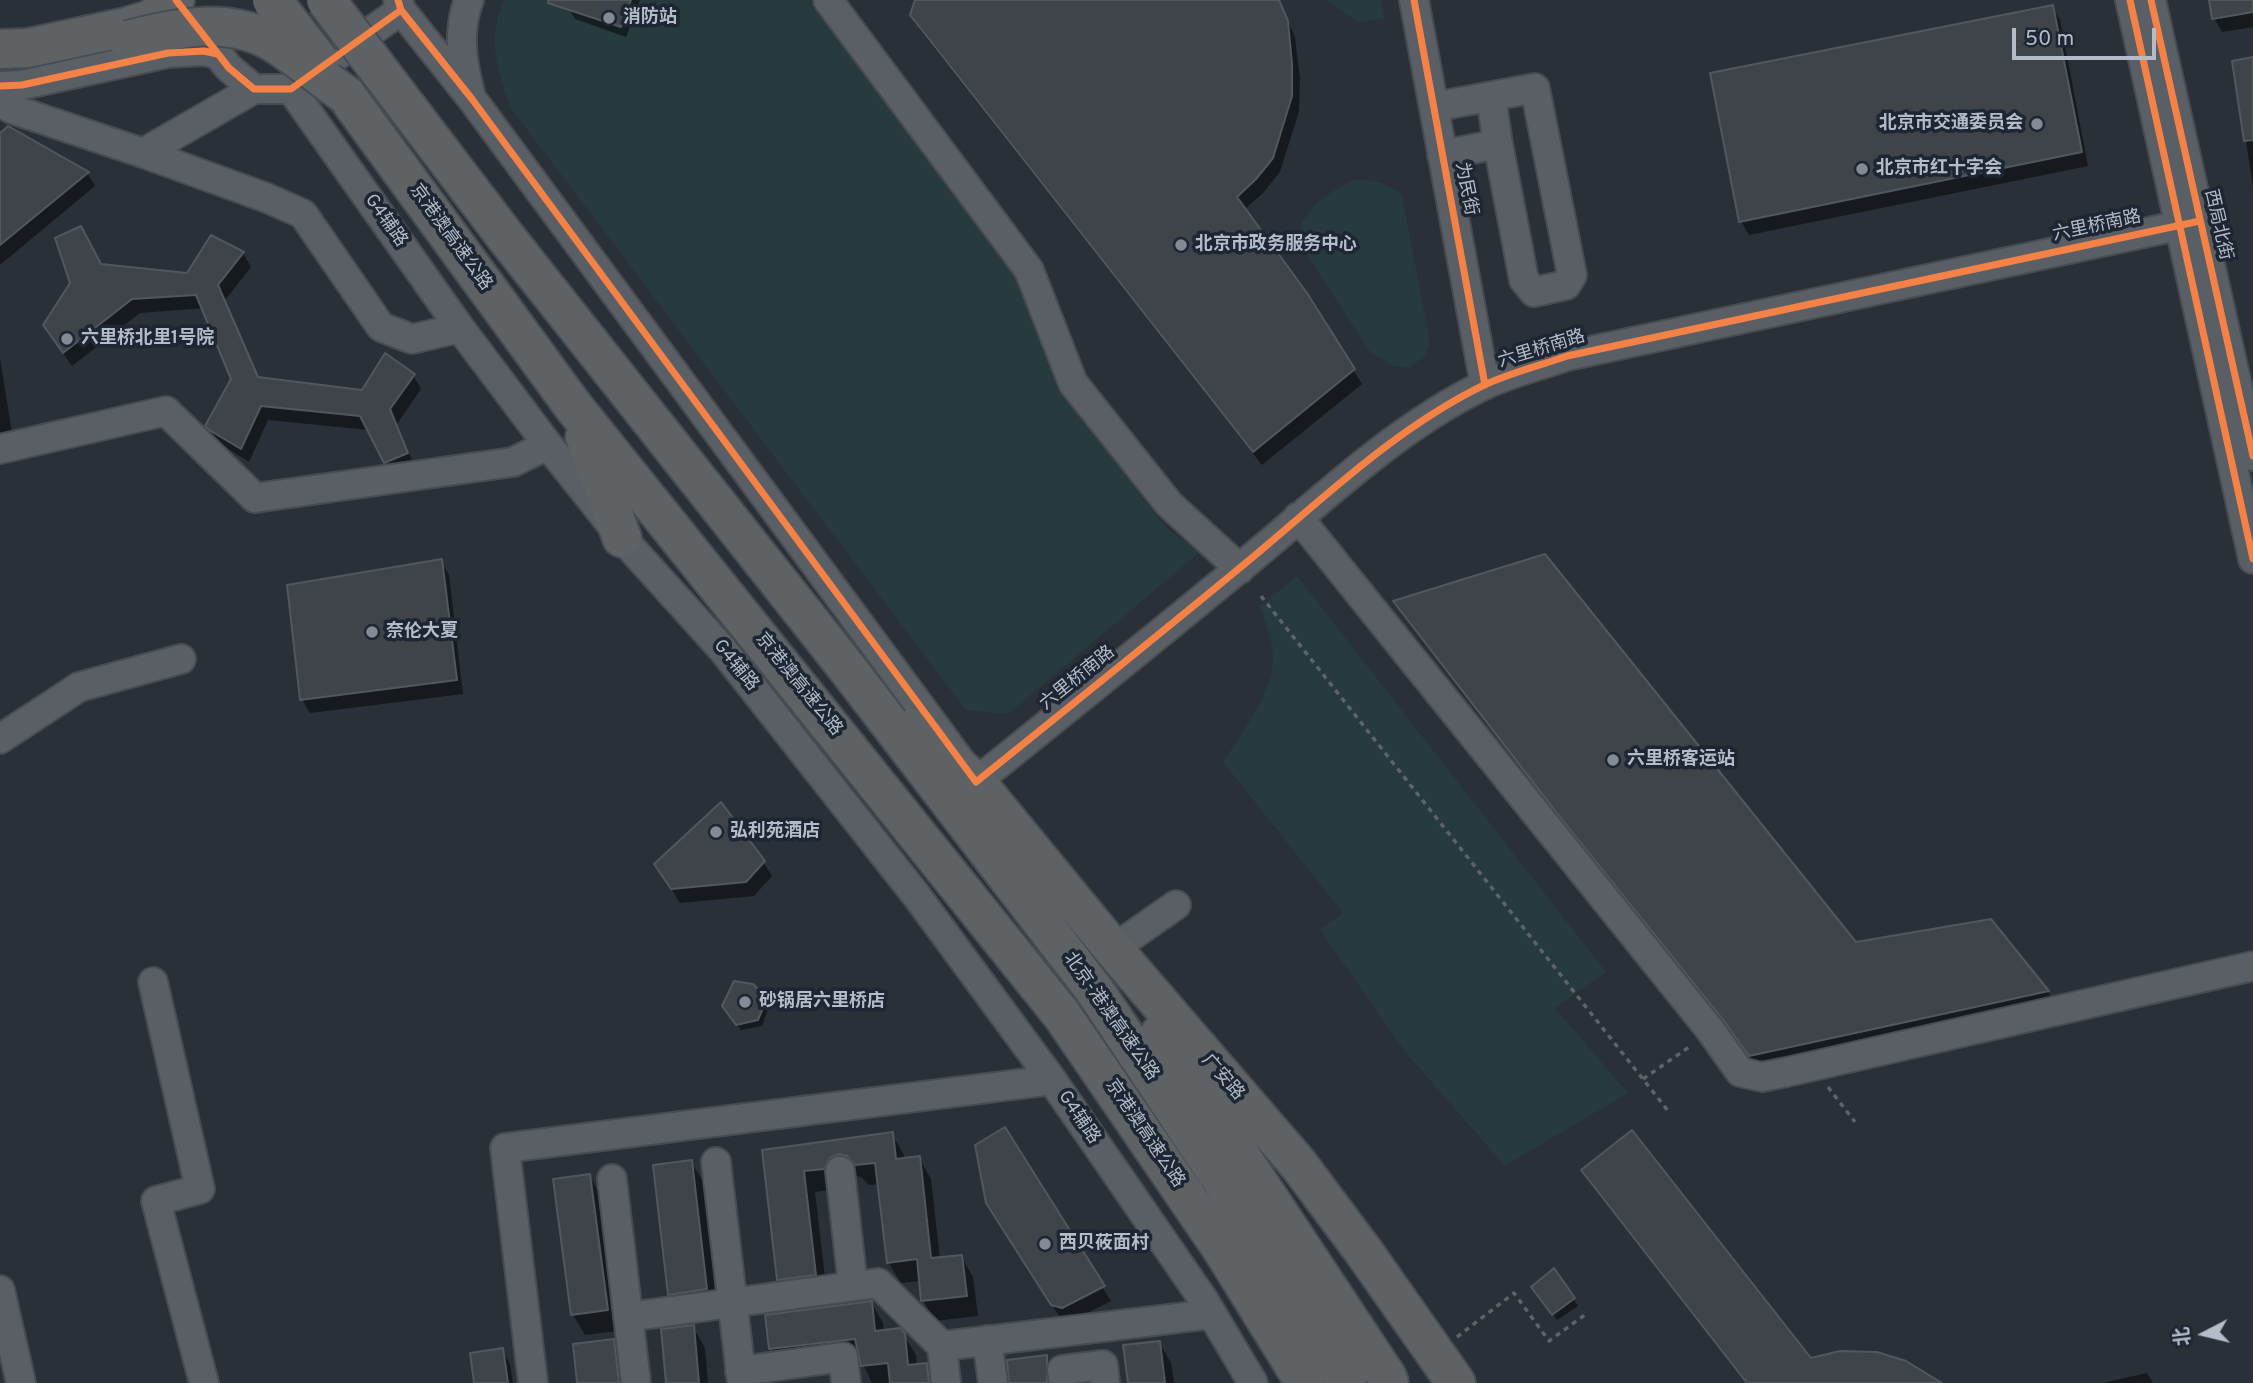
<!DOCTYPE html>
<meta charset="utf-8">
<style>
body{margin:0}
#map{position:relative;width:2253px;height:1383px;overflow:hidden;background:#2a3037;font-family:Overpass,"Noto Sans SC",sans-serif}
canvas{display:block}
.north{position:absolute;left:2169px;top:1299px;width:70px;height:70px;-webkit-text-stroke:5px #1d2632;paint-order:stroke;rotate:263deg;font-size:19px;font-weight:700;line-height:28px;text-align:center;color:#b3bcc8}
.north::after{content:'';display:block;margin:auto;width:24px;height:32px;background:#b3bcc8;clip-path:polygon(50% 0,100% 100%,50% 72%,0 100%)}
.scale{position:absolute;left:2012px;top:28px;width:144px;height:32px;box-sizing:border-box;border:4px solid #b3bcc8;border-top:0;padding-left:9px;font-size:21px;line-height:24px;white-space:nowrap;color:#b3bcc8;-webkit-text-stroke:5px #1d2632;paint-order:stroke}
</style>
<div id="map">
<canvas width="2253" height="1383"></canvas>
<div class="north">北</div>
<div class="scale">50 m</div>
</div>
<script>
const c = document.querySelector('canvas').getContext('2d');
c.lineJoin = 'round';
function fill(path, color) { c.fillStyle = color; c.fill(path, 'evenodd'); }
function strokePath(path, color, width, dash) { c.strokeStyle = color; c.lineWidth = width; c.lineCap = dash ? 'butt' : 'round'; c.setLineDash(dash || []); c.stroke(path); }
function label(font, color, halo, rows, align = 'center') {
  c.font = font + ' Overpass,"Noto Sans SC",sans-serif'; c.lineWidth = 7; c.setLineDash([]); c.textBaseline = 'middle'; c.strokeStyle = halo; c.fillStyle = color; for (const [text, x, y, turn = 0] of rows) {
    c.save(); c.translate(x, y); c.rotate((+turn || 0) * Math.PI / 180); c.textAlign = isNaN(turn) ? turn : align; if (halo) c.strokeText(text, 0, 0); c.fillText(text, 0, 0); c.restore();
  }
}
const green = new Path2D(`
 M504,0h305l206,276 45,113 106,139 34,24 -192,162 -42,-4 -456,-603c-12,-39 -24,-66 -6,-107z
 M1326,0h55l4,18 -26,5z
 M1354,180c19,0 34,2 48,15l28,148 -4,11 -16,14 -17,-2 -23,-14 -70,-108 2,-22 14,-19 22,-15z
 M1297,576l309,396 -51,36 73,85 -123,73 -99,-113 -86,-123 23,-17 -120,-151c18,-28 50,-69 50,-103 0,-17 -8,-37 -13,-53z`);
const shadow = new Path2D(`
 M572,0h68l-14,37 -51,-18 -6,-10z
 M917,0h361l17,37 5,42 -1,32 -19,61 -17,21 -19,17 61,84 57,90 -100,81 -342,-435 -8,-15z
 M2211,0h41l1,27 -31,5 -8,-14z
 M2052,7l8,13 28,146 -339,69 -8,-14z
 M2253,59v128l-19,-125z
 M0,136l87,37 8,13 -95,79z
 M243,253l8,14 -26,33 34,78 104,13 50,-16 8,14 -24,35 18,43 -21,9 -25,-46 -101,-10 -19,42 -30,-19 -12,-17 26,-47 -29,-71 -64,5 -68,53 -19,-27 47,-75 87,11z
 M0,358l12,75h-12z
 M441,561l8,14 14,119 -153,19 -8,-14z
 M1395,602l460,342 136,-23 57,71 7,13 -296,64 -25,-34 -160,-200 -171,-220z
 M763,862l9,14 -18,20 -74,7 -15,-25z
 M766,1000l3,6 -7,20 -21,4 -13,-17z
 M1004,1130l107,171 -40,20 -10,-2 -65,-102z
 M892,1134l12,21v5l15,-2 12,21 9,80 21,-3 12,21 5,39 -43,5 -12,-21 -2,-19 -20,2 -13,-21 -8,-78 -11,1 -8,-8 -10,-2 -15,14 -21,3 12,103 -36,5 -12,-21 -15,-128z
 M691,1162l13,21 14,127 -36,5 -12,-21z
 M1583,1170l227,190 127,23h-191l-155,-199z
 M589,1175l12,21 18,135 -34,4 -12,-20z
 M1554,1270l24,36 -21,14 -20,-26z
 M871,1302l12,21 1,8 19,3 13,21 1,11 9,-1 11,18h-65l-11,-23 -78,9 -12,-21z
 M693,1327l12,21 3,35h-40z
 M613,1341l12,21 3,21h-49z
 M1159,1342l12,21 3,20h-45z
 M502,1350l8,14 3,19h-37z
 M1046,1357l12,20v6h-47z
 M2147,1373l6,10h-51z`);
const building = new Path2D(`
 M548,0h83l-10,27 -73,-24z
 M915,0h364l9,21 4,43v32l-19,62 -17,21 -19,18 70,96 48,76 -102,83 -343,-437z
 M2209,0h44v12l-41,7z
 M2053,5l29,147 -343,70 -29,-149z
 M2253,57v83l-9,1 -12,-80z
 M8,126l81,46 -89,73v-112z
 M81,226l20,38 86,9 24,-38 33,17 -26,33 40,92 104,13 23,-37 30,21 -25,35 18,44 -24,10 -24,-47 -99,-10 -20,43 -32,-19 -4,-4 26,-47 -35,-84 -64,4 -69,54 -20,-28 27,-42 -15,-45z
 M1545,554l311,388 135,-23 58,72 -300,65 -25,-35 -161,-200 -170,-220z
 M442,559l15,121 -157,20 -13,-115z
 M721,802l44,59 -19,21 -75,7 -17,-25z
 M734,981l19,3 14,14 -9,22 -22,5 -14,-19z
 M1005,1127l100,159 -43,22 -11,-3 -65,-102 -11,-58z
 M1632,1130l179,228 29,-7 37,1 29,9 36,22h-195l-166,-213z
 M893,1132l3,27 24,-3 11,102 31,-3 5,41 -46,5 -4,-42 -30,4 -12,-100 -20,2 -8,-9 -8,-2 -9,4 -6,11 -20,2 12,104 -39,5 -15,-130z
 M692,1160l15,129 -39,6 -15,-130z
 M590,1174l18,136 -37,5 -18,-136z
 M1554,1268l21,30 -23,17 -21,-28z
 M872,1301l3,30 25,-3 5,5 3,32 19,-2 2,20h-39l-2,-20 -27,3 -6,-27 -86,10 -4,-34z
 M694,1325l5,58h-33l-5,-54z
 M614,1339l5,44h-42l-4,-39z
 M1160,1341l5,42h-37l-5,-38z
 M503,1348l5,35h-34l-4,-30z
 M1047,1355v28h-38l-2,-23z`);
const path = new Path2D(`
 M1261,596l408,516
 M1643,1079l49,-34
 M1828,1087l27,35
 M1457,1337l57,-44 35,48 37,-27`);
const minor = new Path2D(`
 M398,0l3,10 71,89 504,683c87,-70 174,-140 260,-211 80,-65 153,-139 246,-185 27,-13 57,-20 85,-30l633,-135
 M469,0c-12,31 -7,62 1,93
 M828,0l201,270 44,113 96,121 71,65
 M1414,0l71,385
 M2130,0l123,559
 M2151,0l102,456
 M206,40l23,28 25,21h37
 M307,77l94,-67
 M0,86l22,-1 146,-32 36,-2 13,3
 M291,89l169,239 88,117 74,93 101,112 193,245 136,185 151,219 50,84
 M1491,97l7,47
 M0,102l12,7 131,44 124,45 36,16 78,113 31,12 48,-11
 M1434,107l101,-19 37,187 -6,10 -32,7 -10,-12 -26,-136 -56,11
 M143,153l111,-64
 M0,449l166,-38 89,87 258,-36 35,-17
 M1298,517l413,514 29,41 22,5 25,-5 466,-106
 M0,739l79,-52 102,-28
 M1113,949l63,-44
 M153,982l47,207 -44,12 48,182
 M716,1162l26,221
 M840,1171l13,115
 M612,1179l24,204
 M0,1290l21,93
 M628,1317l250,-34 64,63
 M987,1340l6,43
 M740,1371l103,-14 3,26
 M533,1383l-28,-235 547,-68
 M946,1383l-4,-37 270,-32
 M1064,1383l-2,-13 41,-5 2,18`);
const highway = new Path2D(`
 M0,49l28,-1 98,-21 23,-7 21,-14 5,-6
 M381,73l124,163 342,432 248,323 159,238 93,154
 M346,95l227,311 489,609 160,234 83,134
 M585,437l37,101
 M914,728l62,54 137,167 186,216 65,87 92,131
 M1160,1034l227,343 2,6`);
const highwayBridge = new Path2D(`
 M272,0l48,62
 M326,0l55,73
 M128,40c48,-12 102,-25 148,4 24,16 47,35 70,51`);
const cycleway = new Path2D(`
 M176,0l53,68 25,21h37l110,-79
 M398,0l3,10 71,89 504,683c87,-70 174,-140 260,-211 80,-65 153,-139 246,-185 27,-13 57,-20 85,-30l633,-135
 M1414,0l71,385
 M2130,0l123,559
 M2151,0l102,456
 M0,86l22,-1 146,-32 36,-2 13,3`);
const markers = [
 [609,18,7,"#838b95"],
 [2037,124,7,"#838b95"],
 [1862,169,7,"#838b95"],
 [1181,245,7,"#838b95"],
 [67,339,7,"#838b95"],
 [372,632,7,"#838b95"],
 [1613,760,7,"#838b95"],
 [716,832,7,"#838b95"],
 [745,1002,7,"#838b95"],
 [1045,1244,7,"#838b95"]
];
const poiNames = [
 ["消防站",623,18],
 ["北京市交通委员会",2023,124,"right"],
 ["北京市红十字会",1876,169],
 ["北京市政务服务中心",1195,245],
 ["六里桥北里1号院",81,339],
 ["奈伦大夏",386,632],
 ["六里桥客运站",1627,760],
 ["弘利苑酒店",730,832],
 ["砂锅居六里桥店",759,1002],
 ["西贝莜面村",1059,1244]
];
const streetNames = [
 ["为民街",1465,189,79],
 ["G4辅路",385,221,55],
 ["西局北街",2217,225,77],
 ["六里桥南路",2097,227,-12],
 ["京港澳高速公路",450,238,54],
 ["六里桥南路",1542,350,-17],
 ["G4辅路",735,666,51],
 ["六里桥南路",1078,679,-39],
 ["京港澳高速公路",798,685,51],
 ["北京-港澳高速公路",1110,1017,55],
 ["广安路",1222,1078,49],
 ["G4辅路",1078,1118,56],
 ["京港澳高速公路",1144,1134,56]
];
fill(green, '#273a3d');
fill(shadow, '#0007');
fill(building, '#3f444a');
strokePath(building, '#52575f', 2);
strokePath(minor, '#484c52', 32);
strokePath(highway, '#474c53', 42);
strokePath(path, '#5d6369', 3.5, [5, 5]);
strokePath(minor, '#5a5e65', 28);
strokePath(highway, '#5f6265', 38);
strokePath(highwayBridge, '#474c53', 42, []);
strokePath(highwayBridge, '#5f6265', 38);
strokePath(cycleway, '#f48246', 7);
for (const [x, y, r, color] of markers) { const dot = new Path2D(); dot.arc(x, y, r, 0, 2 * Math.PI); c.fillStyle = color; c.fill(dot); strokePath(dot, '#1d2632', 2.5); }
label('bold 18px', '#b3bcc8', '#1d2632', poiNames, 'left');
label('18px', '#b3bcc8', '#1d2632', streetNames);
</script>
